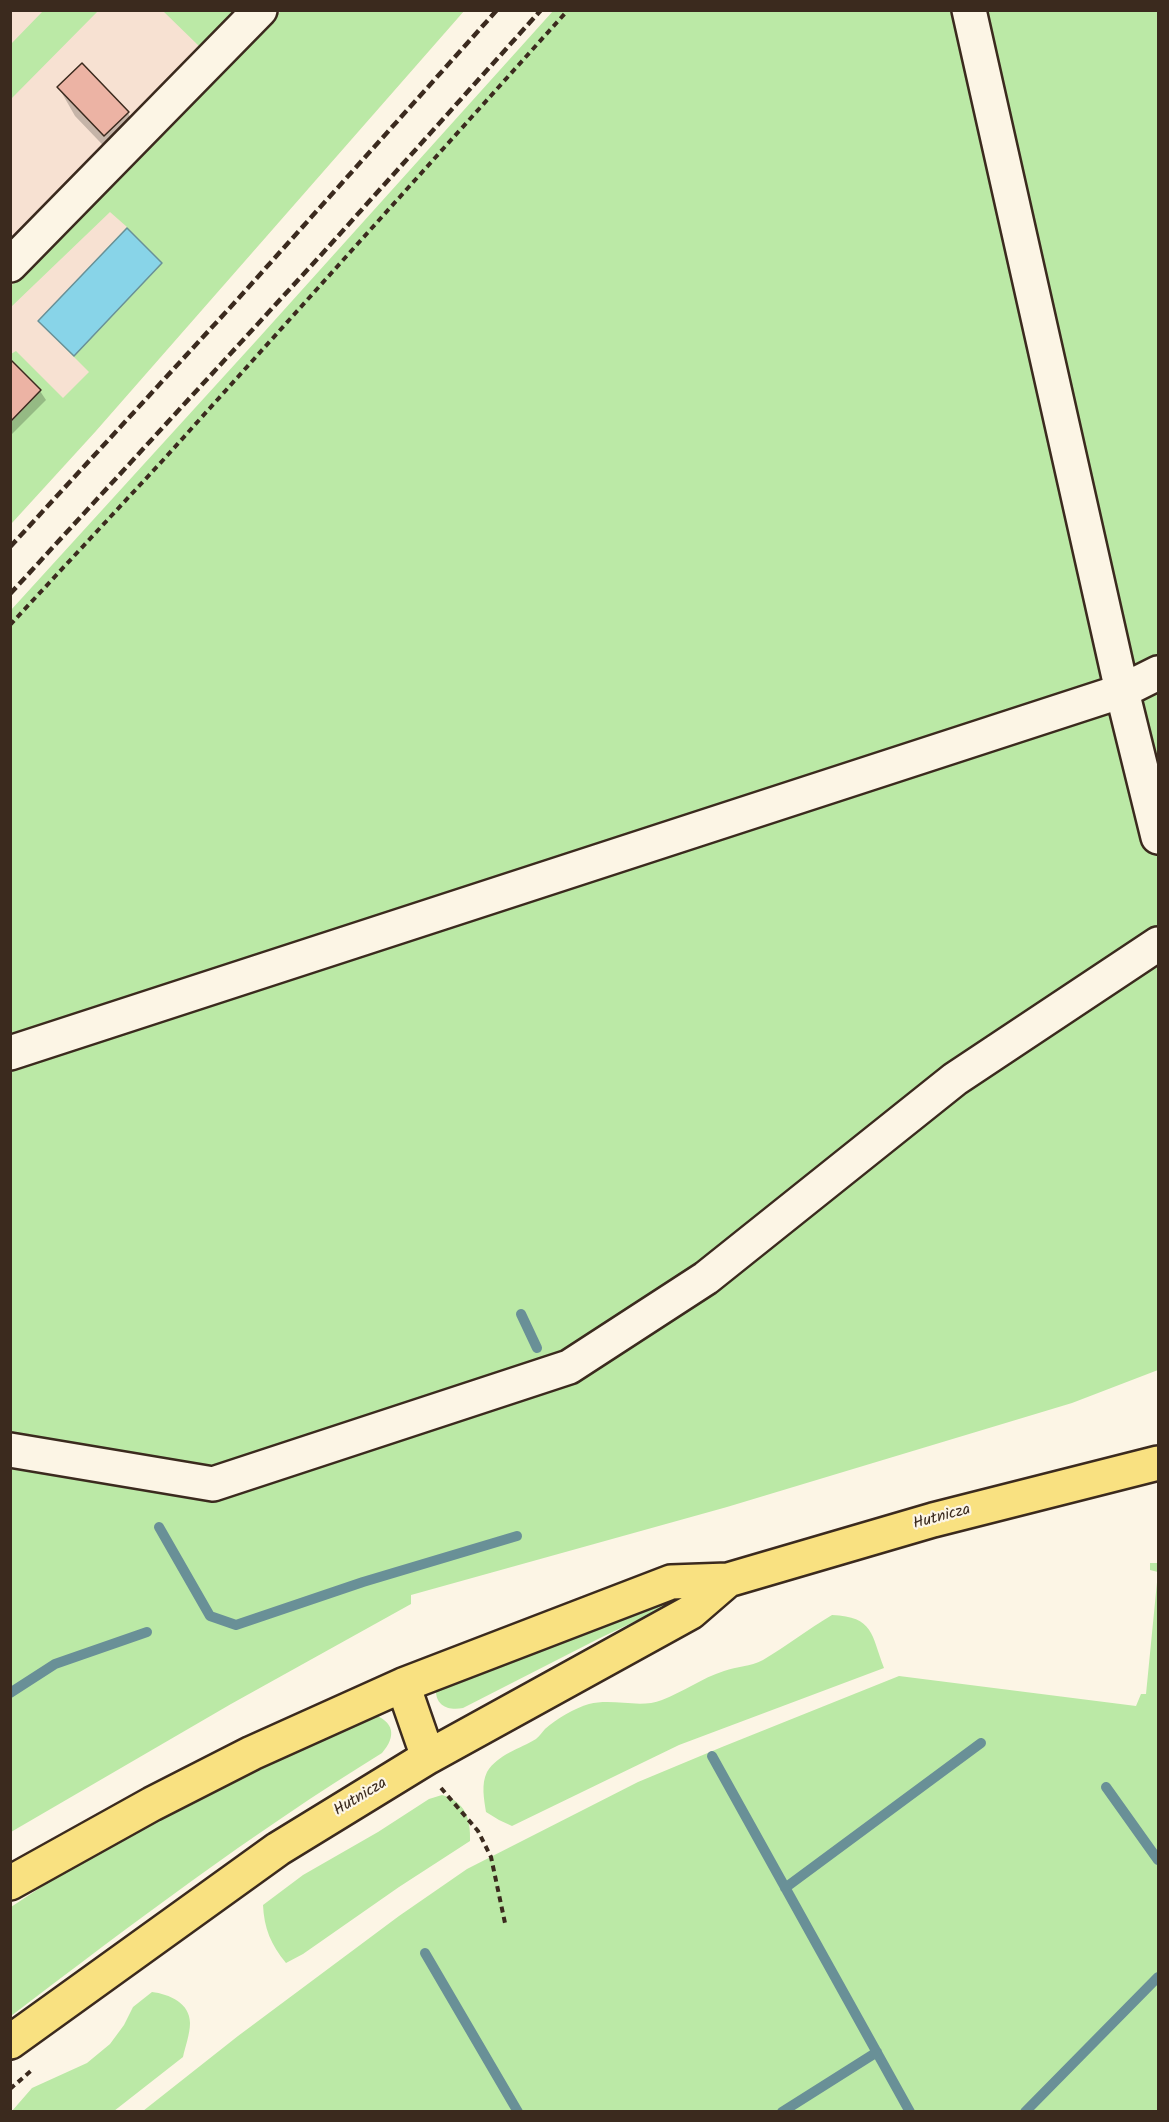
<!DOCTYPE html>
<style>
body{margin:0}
#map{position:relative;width:1169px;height:2122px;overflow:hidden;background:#fcf5e5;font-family:Kalam,sans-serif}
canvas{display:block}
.frame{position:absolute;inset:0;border:12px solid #3b2a1e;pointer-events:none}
</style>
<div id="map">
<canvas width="1169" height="2122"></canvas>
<div class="frame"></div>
</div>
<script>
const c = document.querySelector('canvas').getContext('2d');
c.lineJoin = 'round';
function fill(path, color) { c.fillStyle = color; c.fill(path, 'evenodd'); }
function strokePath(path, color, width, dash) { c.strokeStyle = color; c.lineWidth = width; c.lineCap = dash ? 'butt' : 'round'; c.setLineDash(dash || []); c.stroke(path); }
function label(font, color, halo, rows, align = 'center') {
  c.font = font + ' Kalam,sans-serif'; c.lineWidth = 4.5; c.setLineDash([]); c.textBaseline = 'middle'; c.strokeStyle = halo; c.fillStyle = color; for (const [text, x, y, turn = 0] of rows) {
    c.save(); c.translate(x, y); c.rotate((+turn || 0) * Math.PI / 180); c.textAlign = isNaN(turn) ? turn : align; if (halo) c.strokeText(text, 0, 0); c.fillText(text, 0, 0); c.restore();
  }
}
const built = new Path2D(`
 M11,11h453l-369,421 -84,92z`);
const green = new Path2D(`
 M43,11h55l-87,88v-55z
 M163,11h72l-35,36z
 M281,11h183l-369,421 -84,92v-102l30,-32 -30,-31v-5l5,-3 47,47 26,-26 -51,-51 89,-94 -17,-15 -99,95v-21z
 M553,11h605v1359l-86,33 -345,104 -316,88v9l-180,100 -220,128v-1222l245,-269z
 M1150,1563h8v548h-1015l95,-75 161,-120 68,-47 171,-87 84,-35 177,-71 237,30 5,-12h5l12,-122 -8,-2z
 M660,1602l5,3 -4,4 -61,29 -137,70c-14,3 -28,-2 -27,-19z
 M832,1615c42,2 39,19 52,53l-205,77 -167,81 -13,-6 -13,-8c-2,-13 -5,-28 1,-40 11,-18 33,-23 49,-33 4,-3 6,-7 9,-10 11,-10 30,-21 44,-25 25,-6 51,5 73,-4 21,-8 40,-22 62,-29 13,-5 26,-4 39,-11 24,-14 45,-31 69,-45z
 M372,1714c22,7 25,22 10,39 -130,80 -250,171 -371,263v-109l59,-39 208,-114z
 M442,1795c23,6 29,24 28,46l-71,46 -96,67 -17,9c-15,-18 -22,-35 -23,-58l40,-30 75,-43 51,-33z
 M152,1992c17,2 38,11 38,31 0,11 -5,24 -7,34l-69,54h-102l20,-23 55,-25 23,-19 14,-19 9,-18z`);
const water = new Path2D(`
 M127,228l35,35 -88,93 -36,-35z`);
const shadow = new Path2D(`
 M59,88l69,25 16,28 -23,23 -46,-48z
 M10,361l30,30 6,9 -36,36z`);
const stream = new Path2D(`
 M521,1314l16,34
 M159,1527l51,89 26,9 127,-43 154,-46
 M10,1693l45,-29 92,-32
 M712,1756l198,356
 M1106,1787l52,73
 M785,1888l196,-145
 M425,1953l93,159
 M782,2112l95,-60
 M1025,2112l133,-135`);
const building = new Path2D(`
 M82,63l47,49 -25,24 -47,-49z
 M10,359l31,31 -31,32z`);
const path = new Path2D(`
 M10,625l155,-167 403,-448
 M441,1788l37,43 13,26 14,66
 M10,2089l22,-19`);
const minor = new Path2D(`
 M969,10l153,681 36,146
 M10,265l250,-255
 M10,1053l1112,-362 36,-18
 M10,1450l203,34 356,-117 137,-89 249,-199 203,-135`);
const major = new Path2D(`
 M403,1685l25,72
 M10,1883l142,-79 100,-51 151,-68 268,-103 57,-2 205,-60 225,-57
 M10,2042l268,-193 150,-92 263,-145 37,-32`);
const rail = new Path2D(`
 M10,547l227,-247 260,-290
 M10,594l311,-339 220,-245`);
const streetNames = [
 ["Hutnicza",942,1518,-15],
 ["Hutnicza",361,1798,-31]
];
fill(built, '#f7e1d2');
fill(green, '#bbe9a6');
fill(water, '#88d4e8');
strokePath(water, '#699097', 1.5);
fill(shadow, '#0003');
strokePath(stream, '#699097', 10);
fill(building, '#ecb3a4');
strokePath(building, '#3b2a1e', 1.5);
strokePath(minor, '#3b2a1e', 38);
strokePath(major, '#3b2a1e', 38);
strokePath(path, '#3b2a1e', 4, [6, 4.5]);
strokePath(minor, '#fcf5e5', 33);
strokePath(major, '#f9e181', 33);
strokePath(rail, '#3b2a1e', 4.5, [9, 4.5]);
label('16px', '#3b2a1e', '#fcf5e5', streetNames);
</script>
